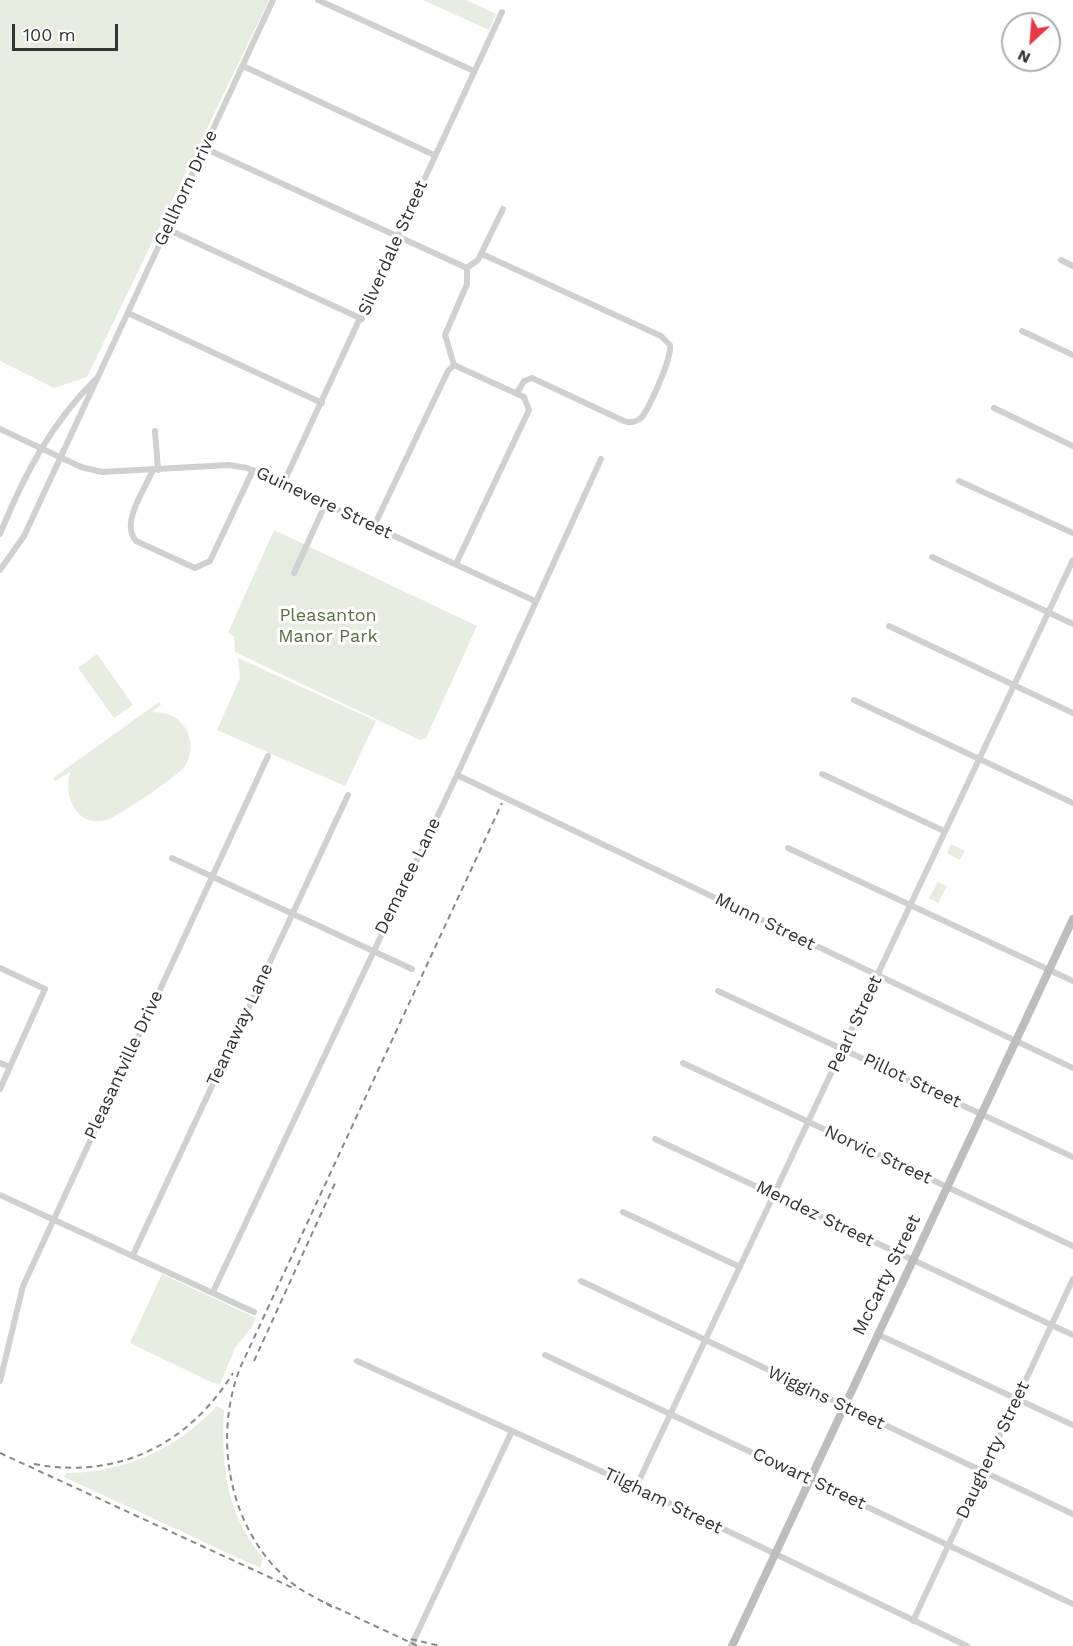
<!DOCTYPE html>
<style>
body{margin:0}
#map{position:relative;width:1073px;height:1646px;overflow:hidden;background:#fff;font-family:"Work Sans",sans-serif}
canvas{display:block}
.north{position:absolute;left:1001px;top:12px;width:60px;height:60px;box-sizing:border-box;background:#fff;border:2px solid #adadad;border-radius:50%;rotate:206deg;font-size:16px;font-weight:700;line-height:24px;text-align:center;color:#333}
.north::after{content:'';display:block;margin:auto;width:21px;height:27px;background:#e63946;clip-path:polygon(50% 0,100% 100%,50% 72%,0 100%)}
.scale{position:absolute;left:12px;top:24px;width:106px;height:27px;box-sizing:border-box;border:3px solid #333;border-top:0;padding-left:8px;font-size:18px;line-height:21px;white-space:nowrap;color:#333;-webkit-text-stroke:4px #fff;paint-order:stroke}
</style>
<div id="map">
<canvas width="1073" height="1646"></canvas>
<div class="north">N</div>
<div class="scale">100 m</div>
</div>
<script>
const c = document.querySelector('canvas').getContext('2d');
c.lineJoin = 'round';
function fill(path, color) { c.fillStyle = color; c.fill(path, 'evenodd'); }
function strokePath(path, color, width, dash) { c.strokeStyle = color; c.lineWidth = width; c.lineCap = dash ? 'butt' : 'round'; c.setLineDash(dash || []); c.stroke(path); }
function label(font, color, halo, rows, align = 'center') {
  c.font = font + ' "Work Sans",sans-serif'; c.lineWidth = 6; c.setLineDash([]); c.textBaseline = 'middle'; c.strokeStyle = halo; c.fillStyle = color; for (const [text, x, y, turn = 0] of rows) {
    c.save(); c.translate(x, y); c.rotate((+turn || 0) * Math.PI / 180); c.textAlign = isNaN(turn) ? turn : align; if (halo) c.strokeText(text, 0, 0); c.fillText(text, 0, 0); c.restore();
  }
}
const green = new Path2D(`
 M0,0h269l-182,377 -33,11 -54,-27z
 M423,0h43l30,14 -7,16z
 M274,530l203,96 -51,112 -6,2 -185,-88 -1,-16 -6,-3z
 M97,654l36,51 -19,13 -36,-50z
 M238,658l138,63 -31,65 -128,-56 23,-52z
 M159,702l2,3 -9,7c15,0 28,5 35,19 5,11 5,24 -2,35 -8,11 -66,50 -79,54 -30,8 -43,-25 -36,-48l-15,9 -2,-3z
 M951,844l14,7 -5,9 -13,-7z
 M938,882l9,4 -9,17 -9,-5z
 M162,1274l94,44 -5,10 -16,20 -15,36 -7,-1 -83,-40z
 M217,1406l7,4c-3,56 2,104 39,148l-3,10 -196,-91 2,-4c59,0 112,-25 151,-67z`);
const street = new Path2D(`
 M318,0l156,71
 M243,66l191,89
 M204,148l263,120
 M167,229l195,90
 M482,254l179,82 9,9c2,13 -20,61 -28,72 -5,5 -12,6 -18,4l-92,-43 -8,3 -7,12
 M1061,260l12,6
 M467,268l11,-8 25,-51
 M128,313l194,90
 M1022,331l51,24
 M454,365l70,32 5,13 -73,154
 M454,365l-9,-30 22,-51v-16
 M994,408l79,38
 M0,429l81,38 21,5 127,-7 18,3 288,133
 M155,431l3,39
 M153,470c-8,19 -33,53 -17,71l59,27 15,-7 43,-91
 M959,481l114,52
 M283,484l219,-472
 M374,526l74,-155 6,-6
 M0,534c23,-57 51,-111 96,-155
 M932,557l141,67
 M0,570l24,-34 249,-536
 M294,573l32,-70
 M889,626l184,87
 M854,700l219,103
 M822,774l122,57
 M457,775l616,293
 M788,848l285,133
 M172,858l240,111
 M0,968l45,21 -45,100
 M718,991l355,166
 M0,1063l10,4
 M683,1063l390,183
 M655,1139l418,196
 M0,1195l254,117
 M623,1212l117,55
 M133,1255l215,-460
 M581,1281l492,233
 M213,1292l244,-517 144,-316
 M877,1334l196,91
 M545,1355l528,249
 M357,1361l279,126 331,159
 M0,1381l23,-95 245,-530
 M636,1487l437,-927
 M913,1621l160,-342
 M411,1646l101,-215`);
const secondary = new Path2D(`
 M732,1646l341,-727`);
const rail = new Path2D(`
 M254,1361l82,-180
 M0,1453l293,135
 M34,1464c84,16 155,-20 199,-91
 M326,1603l92,43
 M332,1607c-10,-6 -22,-12 -32,-18 -69,-48 -89,-146 -60,-221l262,-565
 M411,1639l29,7`);
const streetNames = [
 ["Gellhorn Drive",186,188,-65],
 ["Silverdale Street",393,248,-66],
 ["Guinevere Street",324,503,25],
 ["Demaree Lane",408,876,-64],
 ["Munn Street",765,922,26],
 ["Pearl Street",855,1024,-65],
 ["Teanaway Lane",240,1025,-65],
 ["Pleasantville Drive",124,1065,-65],
 ["Pillot Street",912,1081,25],
 ["Norvic Street",878,1155,25],
 ["Mendez Street",815,1214,26],
 ["McCarty Street",887,1275,-64],
 ["Wiggins Street",826,1398,25],
 ["Daugherty Street",993,1450,-65],
 ["Cowart Street",809,1479,25],
 ["Tilgham Street",663,1501,26]
];
const parkNames = [
 ["Pleasanton",328,616],
 ["Manor Park",328,637]
];
fill(green, '#e6ecdf');
strokePath(street, '#d0d0d0', 6);
strokePath(secondary, '#bdbdbd', 8);
strokePath(rail, '#888', 2, [6, 4.5]);
label('18px', '#333', '#fff', streetNames);
label('18px', '#56703f', '#fff', parkNames);
</script>
